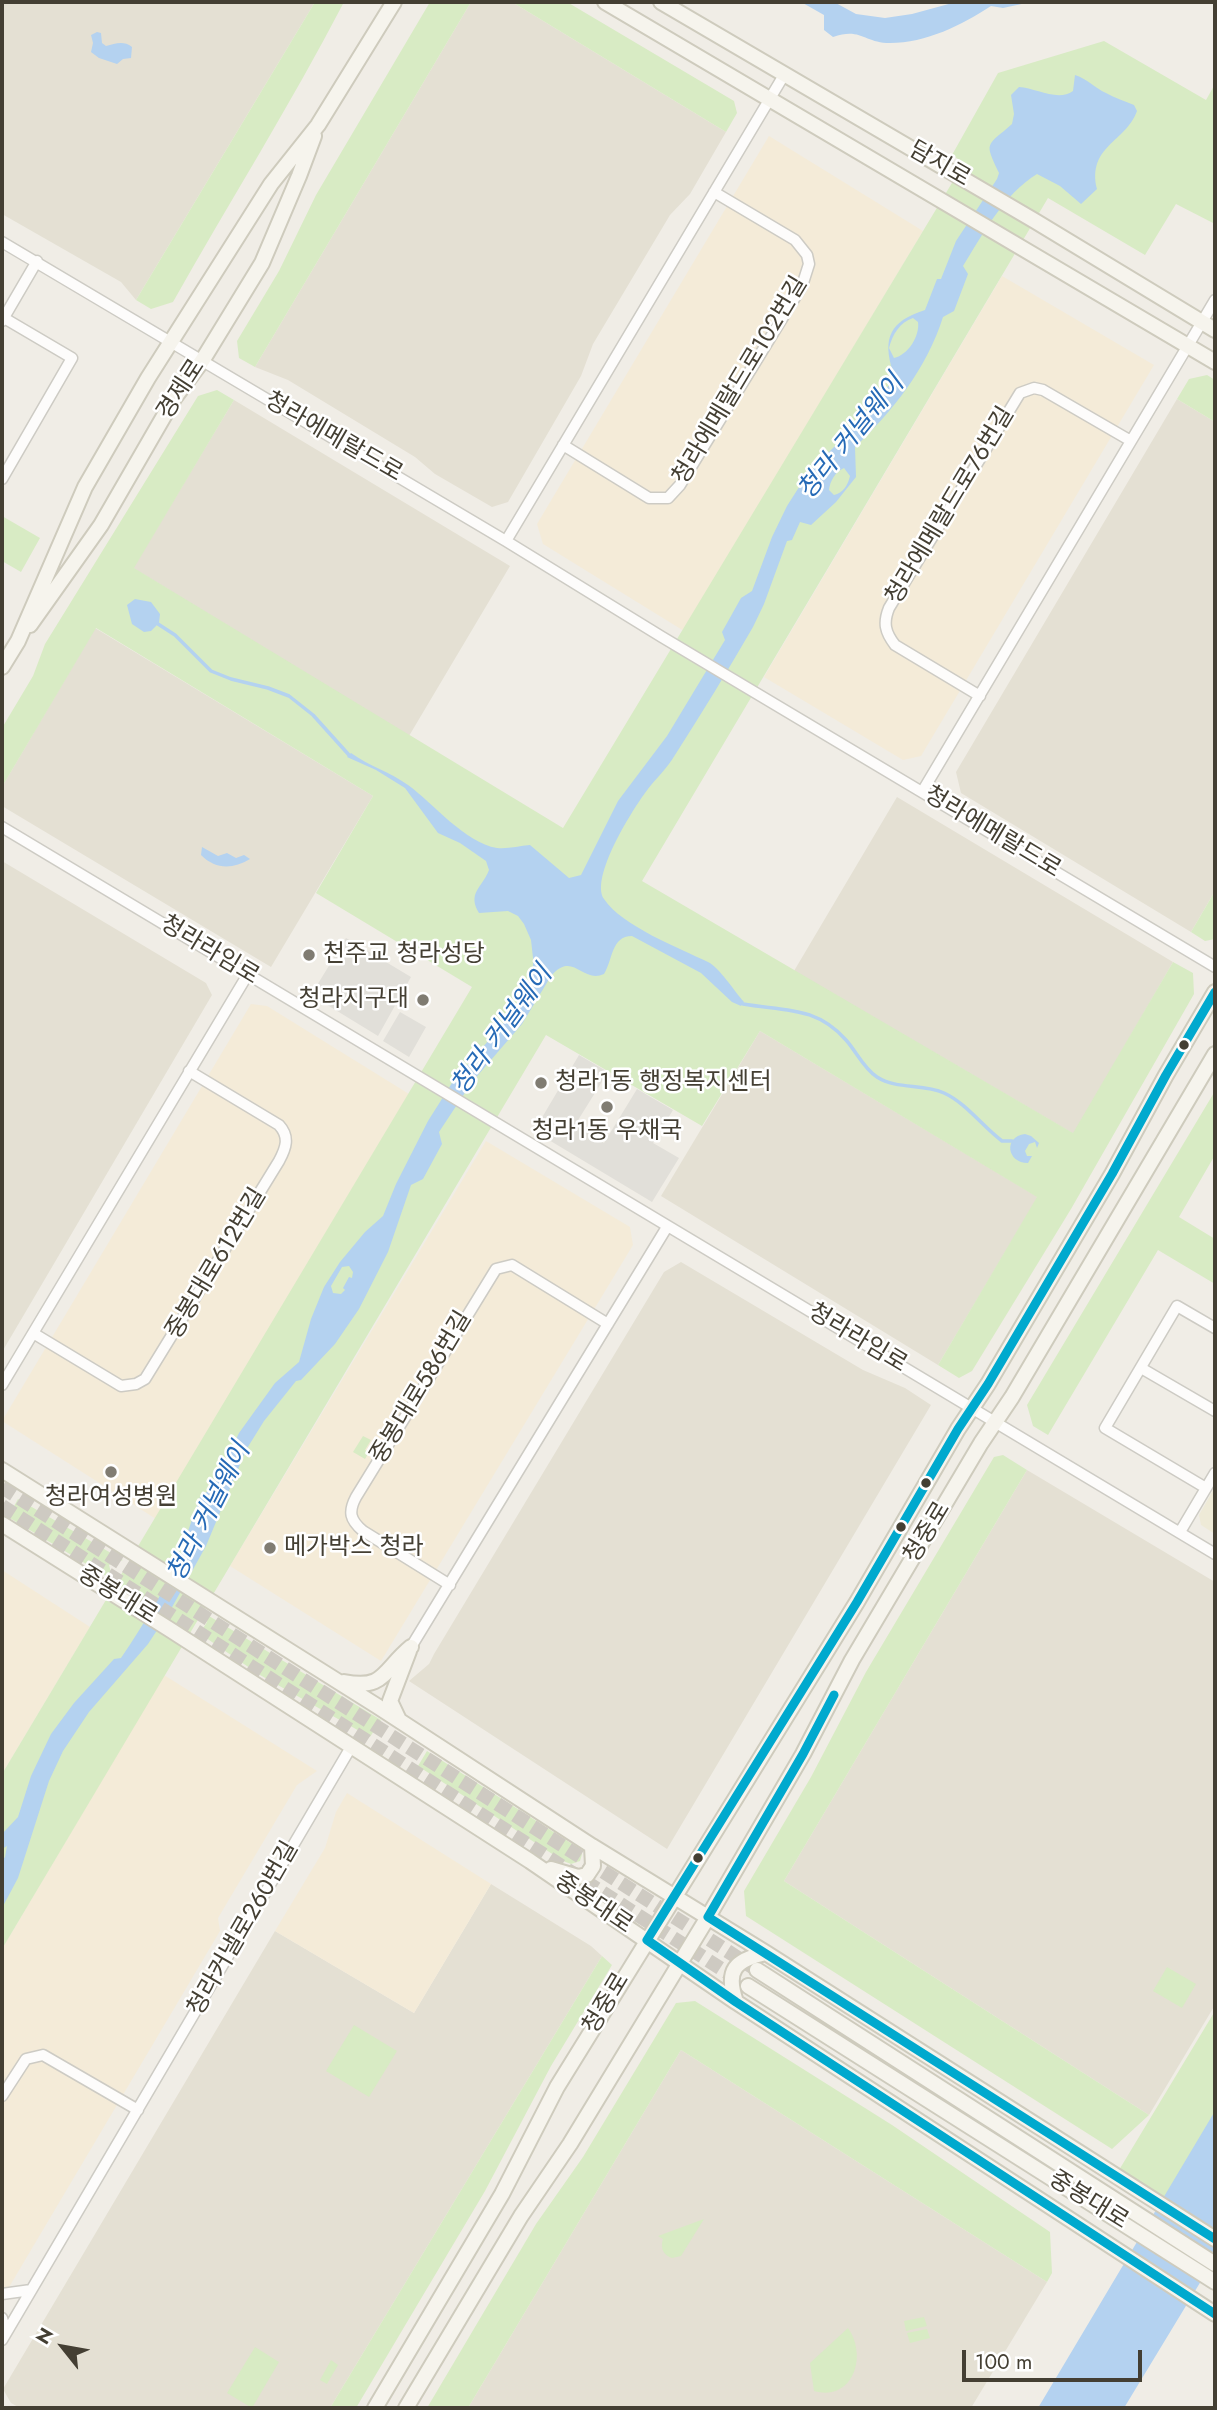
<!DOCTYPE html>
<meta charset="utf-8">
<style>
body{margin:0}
#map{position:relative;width:1217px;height:2410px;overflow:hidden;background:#f0ede6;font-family:Jost,sans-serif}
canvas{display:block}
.frame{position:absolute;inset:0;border:4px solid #443f33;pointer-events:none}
.north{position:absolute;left:28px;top:2312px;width:70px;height:70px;-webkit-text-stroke:5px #fff;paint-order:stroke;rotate:301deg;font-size:19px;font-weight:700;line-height:28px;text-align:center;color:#443f33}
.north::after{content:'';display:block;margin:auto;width:24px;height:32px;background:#443f33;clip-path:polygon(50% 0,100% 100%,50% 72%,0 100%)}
.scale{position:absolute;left:962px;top:2350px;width:180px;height:32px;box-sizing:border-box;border:4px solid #443f33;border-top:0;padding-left:9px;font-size:21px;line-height:24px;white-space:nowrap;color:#443f33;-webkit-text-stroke:5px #fff;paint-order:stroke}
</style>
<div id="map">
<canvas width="1217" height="2410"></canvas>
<div class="frame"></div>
<div class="north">N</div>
<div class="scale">100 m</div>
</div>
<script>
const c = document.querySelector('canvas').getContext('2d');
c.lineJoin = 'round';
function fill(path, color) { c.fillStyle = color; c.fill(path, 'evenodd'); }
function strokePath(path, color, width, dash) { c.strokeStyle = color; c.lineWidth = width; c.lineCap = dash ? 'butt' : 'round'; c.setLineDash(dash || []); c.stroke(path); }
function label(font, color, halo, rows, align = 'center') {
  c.font = font + ' Jost,"Noto Sans KR",sans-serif'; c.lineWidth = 5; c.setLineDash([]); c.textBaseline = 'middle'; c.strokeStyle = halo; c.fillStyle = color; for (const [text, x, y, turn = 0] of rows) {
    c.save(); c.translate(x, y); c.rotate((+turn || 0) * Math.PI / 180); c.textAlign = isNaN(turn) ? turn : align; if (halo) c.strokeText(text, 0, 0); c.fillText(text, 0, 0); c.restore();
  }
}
const residential = new Path2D(`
 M2,2h313l-179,298 -15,-18 -119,-68z
 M471,2h41l214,130 -36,62 -20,21 -77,129 -12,32 -73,126 -16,5 -57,-33 -20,-17 -127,-77 -33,-13z
 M1177,399l38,23v469l-24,41 -230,-139 -5,-21z
 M234,400l276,166 -101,170 -276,-168z
 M95,628l278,168 -102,171 -269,-161v-19z
 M897,797l276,165 -99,172 -280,-163z
 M2,861l204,122 6,12 -210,357z
 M760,1031l278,166 -100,168 -277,-169z
 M681,1262l182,108 42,18 26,17 -264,444 -258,-168 20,-17 5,-10 230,-382z
 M1027,1470l188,112v423l-66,110 -365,-234z
 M491,1884l100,62 11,10 -272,452h-310l-9,-5 -8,-14 272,-458 139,82z
 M681,2050l366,232 -76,126h-503z`);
const commercial = new Path2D(`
 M769,136l154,95 -239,400 -141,-87 -6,-20z
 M1002,276l152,89 -233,391 -18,4 -139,-83z
 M251,1004l16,2 142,88 -253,425 -154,-98z
 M486,1141l144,86 3,18 -252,416 -151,-95z
 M2,1570l88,57 -88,147z
 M164,1675l153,96 -20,14 -79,133 2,13 -218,368v-350z
 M347,1793l144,91 -77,129 -139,-82 50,-83 11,-36z`);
const education = new Path2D(`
 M1215,1487v47l-14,-9 -2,-10z`);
const green = new Path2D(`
 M315,2h29c-53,102 -114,199 -171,300l-22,7 -15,-9z
 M430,2h41l-216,365 -16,-9 -2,-17 42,-70 37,-76z
 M512,2h55l167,99 3,12 -11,19z
 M1104,41l102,59 9,-16v140l-39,-20 -31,51 -97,-57 -406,683 431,252 100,-171 20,11 1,21 -123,215 -99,162 -13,7 -21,-13 99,-168 -277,-166 -58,95 -156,-91 -544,914v-175l470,-787 -156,-94 57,-97 -277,-168 -94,159v-59l31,-52 12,-32 153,-248 19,-6 17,10 -100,168 429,260 401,-665 -12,-8 46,-82z
 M1207,375l8,5v42l-38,-23 12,-20z
 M2,516l38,22 -19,34 -19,-11z
 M1215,891v48l-10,2 -14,-9z
 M1215,1091v64l-36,62 36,22v45l-57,-34 -110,185 -15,-9 -6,-21z
 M363,1436l8,4 -6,10 4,2 -4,7 -12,-7z
 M1003,1455l24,15 -243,411 365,234 -37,34 -366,-233 -2,-25 67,-114 55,-105 128,-215z
 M18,1499l105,61 -14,5 4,15 -105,-63z
 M204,1613l177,107 -11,17 -110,-62 -64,-44 6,-1 5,-8z
 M427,1751l150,96 5,7 -2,7 -9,3 -8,-3 -145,-95z
 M602,1956l10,9 -61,101 -66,125 -129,217h-26z
 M1167,1967l29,17 -14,24 -29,-17z
 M695,2001l197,124 158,107 2,41 -5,9 -366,-232 -213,358h-41l109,-184 47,-67 93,-154z
 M1215,2011v215l-99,-51z
 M354,2025l43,26 -28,46 -43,-26z
 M704,2219l-23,37 -9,2c-9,-3 -12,-10 -9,-19l-5,-3z
 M924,2317l3,9 -21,5 -2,-10z
 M848,2328c20,28 5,74 -34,63l-4,-28z
 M927,2329l3,9 -20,5 -3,-10z
 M255,2347l24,15 -27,46 -25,-15z
 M331,2360l7,5 -11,19 -7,-4z`);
const parking = new Path2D(`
 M346,938l65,39 -33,59 -67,-41z
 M400,1012l26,15 -17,30 -26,-16z
 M579,1055l29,17 -33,53 29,18 33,-54 36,21 -20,33 26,15 -27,44 -118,-71z`);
const water = new Path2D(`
 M801,2h33l22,12 29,4 27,-4 44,-12h75l-28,6 -12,-2c-29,19 -65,37 -101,37 -26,0 -29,-16 -57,-6l-9,-7v-15z
 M97,32l4,1 1,10 4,3c9,-2 17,-6 26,1l-1,11 -8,1 -6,5 -18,-6 -8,-6 2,-9 -2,-8z
 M1075,75c11,3 20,13 31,18 9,5 19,8 28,12l3,6c-11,31 -50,35 -40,78l-16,15 -21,-18 -23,-12c-33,20 -54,60 -74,92l5,8 -14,37 -11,6c-16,51 -50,94 -88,130l1,30 -20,25 -25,23 -11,-3 -8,18 -5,1 -23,63 -11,23c-25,43 -51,86 -78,128 -8,14 -21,25 -30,38 -14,19 -55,85 -41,106 18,27 75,49 104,63 12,6 26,29 36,40l-3,4 -9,-4 -31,-29 -69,-37c-21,0 -19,24 -28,38 -22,10 -31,-24 -53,2l-29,48 -50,58 -33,50 3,12 -19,35 -12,6 -23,67 -29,57 -24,35 -34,36 -5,1 -32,40 -18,29 -40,96 -35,63 -23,35 -59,68 -26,39 -14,30 -31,97 -16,30v-47l3,-4 2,-11 -5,3v-15l16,-17 13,-41 20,-42 23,-31 40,-44 7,-1c26,-38 48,-77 69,-118l-3,-6 13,-37 12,-9 27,-55 36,-50 24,-21 12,-43 13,-32 16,-25 25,-30 18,-16 13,-32 32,-63 24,-38 61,-71 13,-23 7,-22v-9l-2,-18 -7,-16 -6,-8 -10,-5 -29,2c-12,-20 3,-25 10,-43l-3,-9 -26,-18 -22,-10 -33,-45 -29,-18 -29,-13 4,-4c18,13 39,19 57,32 25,18 57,58 89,63 11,1 22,-2 33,-3l39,33 12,-3 37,-74 49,-65 58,-96 -3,-8 19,-34 11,-7 20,-54 15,-31 21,-33 33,-33 50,-57 -3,-6 5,-5c-11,-34 -3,-51 32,-62l12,-31h4l15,-38 41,-62 2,-6c-15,-32 -13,-26 13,-49l2,-10 -3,-19 8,-8c17,1 39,15 54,4zM913,318l5,4c2,14 -10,33 -24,36l-5,-10c3,-13 11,-26 24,-30zM844,468l6,8c-2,9 -7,17 -16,19l-5,-5c1,-9 6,-18 15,-22zM349,1266l4,6 -1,6 -3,-1 -6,11 2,2 -4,4 -8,-1 -2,-7 11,-19z
 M135,599l16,3 9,12 -1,9 -8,8 -7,1 -12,-8 -5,-19z
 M202,847l16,9 9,-3 9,5 8,-3 6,4c-17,10 -34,11 -49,-4z
 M1025,1134l6,2 8,7 -2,5 -2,-6 -6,2 -4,7 2,5h5l-4,7c-21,0 -25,-26 -3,-29z
 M1215,2111v147l-91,150h-86z`);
const stream = new Path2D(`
 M158,624l17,11 36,36 20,8 37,9 21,8 24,19 36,40
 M743,1004c41,7 73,2 103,36 10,11 18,29 31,37 20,13 46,6 67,16 22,10 39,34 58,48h10`);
const secondaryTunnel = new Path2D(`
 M2,1487l755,483
 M2,1506l746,480`);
const street = new Path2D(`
 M2,242l504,299 156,96 553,330
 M2,321l35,-60
 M563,445l86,53h19l12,-13 122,-199 7,-22 -2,-9 -12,-15 -81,-48
 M2,479l70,-121 -68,-40
 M506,541l278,-466
 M980,696l-85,-51c-10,-13 -12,-22 -6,-37l131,-215 14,-5 9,2 88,51
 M922,792l293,-492
 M2,827l1213,727
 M33,1333l88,53 15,-2 9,-5 134,-218c7,-13 11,-24 0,-36l-90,-54
 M1141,1368l74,43
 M2,1385l246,-411
 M1206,1488l-101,-60 72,-122 38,22
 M1180,1532l35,-59
 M450,1585l-87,-54c-13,-11 -15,-19 -7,-34l140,-228 16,-4 96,59
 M411,1647l256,-420
 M2,2096l24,-37 17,-4 95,55
 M2,2294l29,-4
 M2,2318l4,14
 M2,2340l349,-593`);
const secondary = new Path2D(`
 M605,2l610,360
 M661,2l374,219 180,109
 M30,625l71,-100 74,-128 27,-36 60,-98 37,-87 15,-40
 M2,667l16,-26 67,-154 63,-109 123,-194 47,-59 76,-123
 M2,1470l375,236 215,140 174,107 449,286
 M2,1524l167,105 361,232 206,141 479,312
 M344,1682c41,8 38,-11 67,-35
 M399,1720l-9,-19 19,-50
 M551,1869l27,8 9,-2 6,-9 -1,-20
 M757,1970l458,294
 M748,1986l467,296
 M736,2002c-11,-32 -1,-42 30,-49
 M375,2408l127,-214 55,-107 300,-485 101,-173 30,-45 124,-210 54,-99 49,-83
 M406,2408l115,-192 49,-72 138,-227 95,-163 49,-94 129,-217 31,-46 203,-343`);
const bus1 = new Path2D(`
 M1215,992l-49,83 -54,99 -124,210 -30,45 -101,173 -210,338 89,62 479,312
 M834,1695l-31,59 -95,163 507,322`);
const markers = [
 [309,955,7,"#807c72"],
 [423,1000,7,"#807c72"],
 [1184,1045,6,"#443f33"],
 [541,1083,7,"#807c72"],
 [607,1107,7,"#807c72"],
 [111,1472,7,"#807c72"],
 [926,1483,6,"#443f33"],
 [901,1527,6,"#443f33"],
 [270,1548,7,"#807c72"],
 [698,1858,6,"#443f33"]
];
const streetNames = [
 ["담지로",939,165,30],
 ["청라에메랄드로102번길",741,381,-59],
 ["경제로",182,390,-57],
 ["청라에메랄드로",333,438,30],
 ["청라에메랄드로76번길",951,506,-59],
 ["청라에메랄드로",992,833,31],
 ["청라라임로",209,951,31],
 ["중봉대로612번길",217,1264,-59],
 ["청라라임로",857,1339,31],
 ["중봉대로586번길",422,1388,-59],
 ["청중로",928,1533,-59],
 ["중봉대로",117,1596,32],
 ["중봉대로",593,1904,34],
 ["청라커낼로260번길",244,1929,-60],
 ["청중로",607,2004,-59],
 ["중봉대로",1088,2201,32]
];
const poiNames = [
 ["천주교 청라성당",323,955],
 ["청라지구대",409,1000,"right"],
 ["청라1동 행정복지센터",555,1083],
 ["청라1동 우채국",607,1132,"center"],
 ["청라여성병원",111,1498,"center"],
 ["메가박스 청라",284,1548]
];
const waterNames = [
 ["청라 커널웨이",852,438,-51],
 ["청라 커널웨이",503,1031,-54],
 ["청라 커널웨이",210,1513,-63]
];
fill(residential, '#e4e0d3');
fill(commercial, '#f4ebd8');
fill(education, '#eeead7');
fill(green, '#d8ebc4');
fill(parking, '#e1dfd9');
fill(water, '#b4d2f0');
strokePath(stream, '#b4d2f0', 3.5);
strokePath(secondaryTunnel, '#cecac2', 14, [14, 7]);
strokePath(street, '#cdcbc4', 13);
strokePath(secondary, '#cecbbd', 18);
strokePath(street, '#fdfcfb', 10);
strokePath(secondary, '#f6f4ed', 14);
strokePath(bus1, '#00a9ce', 9);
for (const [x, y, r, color] of markers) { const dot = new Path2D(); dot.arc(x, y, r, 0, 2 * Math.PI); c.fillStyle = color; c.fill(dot); strokePath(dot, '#fff', 2.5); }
label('24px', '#443f33', '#fff', streetNames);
label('24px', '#443f33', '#fff', poiNames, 'left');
label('italic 26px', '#266ab6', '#fff', waterNames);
</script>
